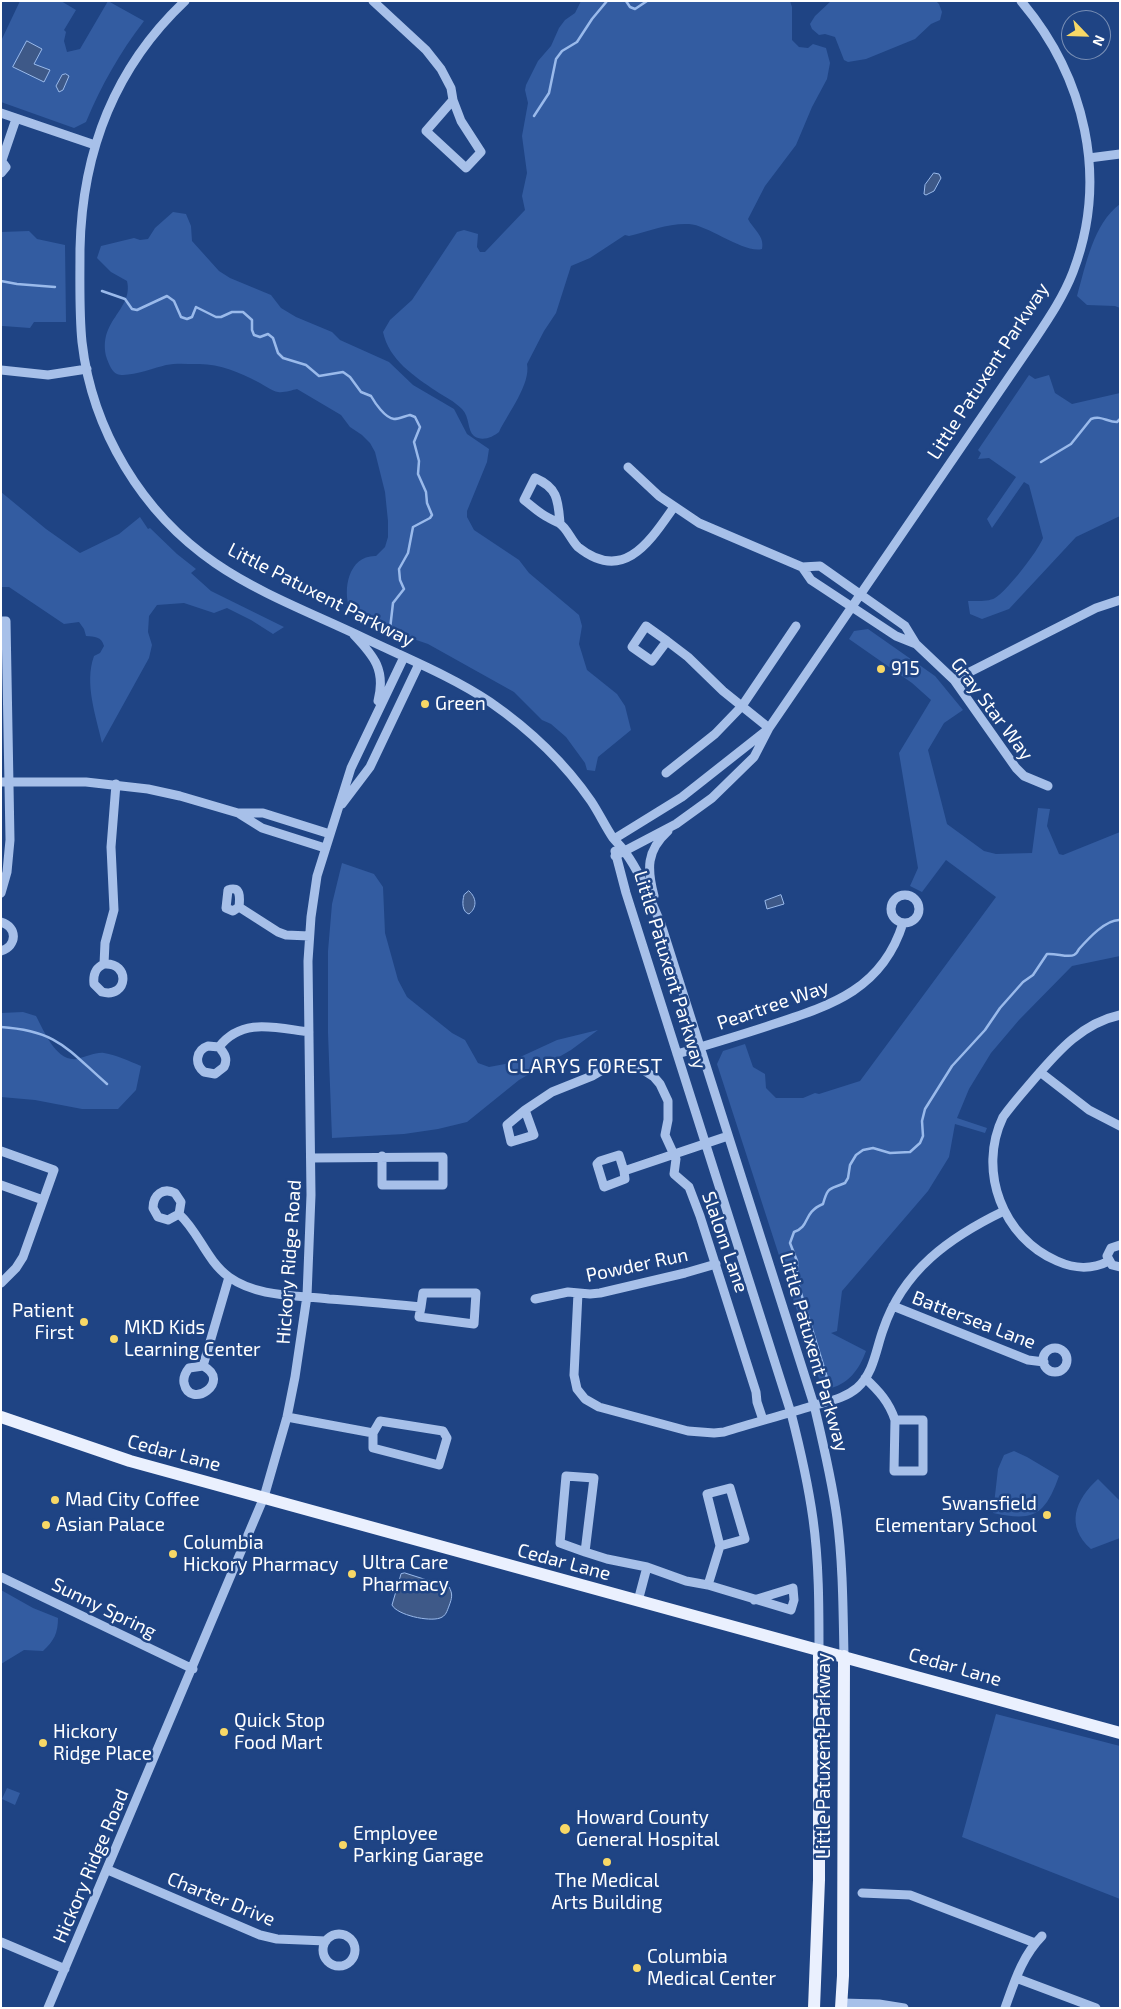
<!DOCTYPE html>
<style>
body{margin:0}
#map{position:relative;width:1121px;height:2009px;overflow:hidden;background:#1f4484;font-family:"Exo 2",sans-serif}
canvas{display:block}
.frame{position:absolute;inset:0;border:2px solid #fff;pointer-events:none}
.north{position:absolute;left:1061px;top:10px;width:50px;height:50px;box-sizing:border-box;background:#1f4484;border:1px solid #798fb5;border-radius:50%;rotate:114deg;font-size:14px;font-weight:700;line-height:20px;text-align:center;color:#fff}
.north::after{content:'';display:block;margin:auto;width:18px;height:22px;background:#f8d866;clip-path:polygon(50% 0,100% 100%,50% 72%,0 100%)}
</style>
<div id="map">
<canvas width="1121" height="2009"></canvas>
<div class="frame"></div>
<div class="north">N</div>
</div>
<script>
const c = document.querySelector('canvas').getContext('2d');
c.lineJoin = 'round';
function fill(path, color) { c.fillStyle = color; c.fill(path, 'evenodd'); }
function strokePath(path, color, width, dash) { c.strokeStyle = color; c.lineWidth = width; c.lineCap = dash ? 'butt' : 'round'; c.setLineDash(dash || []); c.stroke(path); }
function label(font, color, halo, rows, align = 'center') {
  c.font = font + ' "Exo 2",sans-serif'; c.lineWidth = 5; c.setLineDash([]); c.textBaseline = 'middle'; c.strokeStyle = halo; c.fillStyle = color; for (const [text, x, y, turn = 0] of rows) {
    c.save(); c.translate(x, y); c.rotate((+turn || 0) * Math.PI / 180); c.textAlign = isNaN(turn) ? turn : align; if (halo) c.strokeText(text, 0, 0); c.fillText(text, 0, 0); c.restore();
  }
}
const green = new Path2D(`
 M20,1h41l15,9 -12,20 2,2 -2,9 3,11 13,-3 28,-48 36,20c-25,33 -42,63 -58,101l-12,6 -73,-26v-61z
 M581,1h209l2,6v33l7,7 9,1 5,-4 13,4 4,15 -3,16 -15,28 -16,38 -31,41 -17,33c5,10 17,17 14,30 -17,5 -54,-24 -73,-25 -20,-1 -40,7 -60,12l-4,-1 -35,23 -19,8 -15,47 -12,18 -17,33c4,20 -19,49 -28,68 -6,5 -17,10 -25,4 -7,-6 -4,-19 -12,-27 -8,-8 -17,-12 -26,-18 -22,-15 -47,-31 -53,-59l7,-12 22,-20 45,-68 7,-2 14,4 -1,13 3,5h5l40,-42 -3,-14 5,-23 -5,-37 6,-33 -3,-13 1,-5 12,-24 13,-15 8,-18 6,-8 10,-7z
 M831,1h105l3,3 3,8 -2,8 -9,4 -16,15 -49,20 -18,3 -4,-2 -9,-23 -10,-3 -6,1 -7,-6 -2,-5 5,-8z
 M1120,204v104l-5,-2 -28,-1 -10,-9c9,-31 16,-72 43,-92z
 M173,212l13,2 5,12 1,15 27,30 11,7 41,17 10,13 15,9 36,15 8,8 49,22 24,23 41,24 13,25 22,15 -2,13 -20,49v6l7,13 45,30 10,13 50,42 3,11 -3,18 8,26 30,24 8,12 6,24 -33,27 -3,14 -8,-1 -2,-7 -19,-26 -15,-13 -9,-4 -28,-28 -86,-48 -32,-11 -46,-23c-8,-21 -1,-55 26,-54l9,-9 3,-10v-16l-3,-29 -10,-40 -5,-9 -8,-8 -12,-8 -9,-12 -44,-26c-5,1 -13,4 -19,3 -6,-1 -14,-7 -20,-10 -19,-10 -40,-19 -62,-18 -10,0 -20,-1 -30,1 -12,3 -39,13 -49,9 -5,-2 -8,-10 -10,-15 -11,-38 27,-49 20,-78l-16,-9 -14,-14 4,-12 33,-8 6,2 8,-1 7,-11z
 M29,231l8,8 28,6 1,77h-32l-4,6 -27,-2h-2v-94z
 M1029,375l6,4 14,-4 6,18 17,11 48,-11v123l-44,21 -67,72 -27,10 -12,-5 -2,-13c7,0 20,1 27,-3 12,-7 43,-47 48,-60l-14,-53 -5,-3 -32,46 -5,-9 29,-42 -27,-19 -11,1 3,-6 -3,-3z
 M1,492l45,37 34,24 39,-19 21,-17 8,12 2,-1 27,26 19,15 -5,4 20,18 73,36 -11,7 -22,-14 -24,-12 -13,5 -30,-10 -27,2 -8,11 -1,16 4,13 -3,13 -47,85c-6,-27 -18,-60 -8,-87l6,-3 4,-7c-3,-10 -9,-9 -18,-10l-2,-7 -5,-7 -15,2 -55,-37h-8z
 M868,629l67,47 28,34 -19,13 -16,27 19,74 37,27 12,3 36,-1 6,-45 12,1 -3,17 12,28 4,1 57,-23v124l-48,10 -53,54 -28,33 -22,36 -12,29 30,10 -2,5 -30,-9 -6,33 -21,34 -86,100 -5,40 -6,2 35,18c-7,19 -18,34 -39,38l-6,-4 -104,-321 6,-13 22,-7 8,23 12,7 1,14 10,10h27l12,-5 4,1 41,-13 136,-184 -50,-37 -24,32 -12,-6 8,-18 -19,-115 32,-53 -19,-17 -63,-44 5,-8z
 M342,863l32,11 9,13 2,46 13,47 9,17 45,36 13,7 13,23 11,4 16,-3 52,-24 41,-10 -27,20 -52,30 -52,42 -29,7 -34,5 -72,4 -4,-105v-82l4,-47z
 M23,1012l13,4c8,15 20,46 41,43 8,-2 19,-7 27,-6 13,2 25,8 37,13l-5,24 -18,19h-36l-47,-9 -34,-3v-84z
 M1014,1451l13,6 32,19c-14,39 -25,46 -66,37l5,-44 6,-14z
 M1098,1479l22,22v37l-29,11c-26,-23 -16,-49 7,-70z
 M1,1590l32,18 25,10c0,15 -4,23 -15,33l-19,-1 -23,14z
 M996,1714l124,32v153l-158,-62z
 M7,1788l13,5 -5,12 -13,-6z`);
const water = new Path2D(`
 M27,41l15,8 -8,15 16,6 -6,12 -31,-15z
 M66,74l3,2 -6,14 -4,2 -3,-6 6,-11z
 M934,173l5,1 2,4 -7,13 -8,4 -2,-1 1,-9z
 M469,891c8,7 8,17 0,23 -7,-2 -7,-12 -5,-19z
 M781,895l3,9 -17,5 -2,-8z
 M405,1573l44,14c4,7 3,11 0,19 -2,5 -3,10 -9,12 -11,4 -43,-3 -48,-13l9,-31z`);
const stream = new Path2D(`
 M626,1l4,6 5,2 12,-8
 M534,116l15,-23 7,-34 6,-8 15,-9 15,-23 15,-18
 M1,281l16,3 38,3
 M102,291l23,8 7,10 5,1 30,-14 7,5 7,16 6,2 5,-2 4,-10 20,10h5l11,-5h11l9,8v10l2,5 6,2 8,-3 5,4 5,15 5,5 23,7 13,11 24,-4 7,5 11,15 10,4c4,7 14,22 23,23 5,0 11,-3 16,-4l5,2 5,10 -6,15 5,19 -1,13 8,18 1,11 5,12 -2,3 -17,9 -5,26 -9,16 1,11 4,9 -11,14 -3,26
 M1041,462l30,-18 20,-25c10,-4 16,3 26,3l3,-3
 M1,1027c57,4 66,22 106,57
 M827,1378l-30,-98v-19l-7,-18 4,-11c17,-6 8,-19 29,-28 5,-18 6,-14 22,-21l3,-5 2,-13 6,-10 7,-5 10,-2 17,5 20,-1 10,-9 3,-7 -1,-15 3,-12 27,-43 33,-36 15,-22 23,-26 10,-7 14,-21c9,-1 21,4 27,1 2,-1 4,-4 5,-6 9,-10 27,-30 41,-29`);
const minor = new Path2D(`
 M185,1c-71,67 -103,152 -105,248 0,31 -1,63 2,93 10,88 60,171 133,221 45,31 99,51 149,75 42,20 87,38 126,64 39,27 74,60 101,99 8,12 14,25 22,37 4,5 9,9 12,14 16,22 25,47 36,72l153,481c9,38 18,75 23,113 6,46 6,92 7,138
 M373,1l53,49 15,19 10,19 2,12 8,21 20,31 -15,16 -40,-37 27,-31
 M1,113l94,32
 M1089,158l31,-4
 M1,160l5,7 -5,6
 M2,160l14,-41
 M1,370l47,5 39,-6
 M628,467l31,29 40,27 103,44 18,-1 85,60 11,18 38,36 62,88 8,8 24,10
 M560,523c-2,-23 -2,-35 -25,-45l-11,22c8,6 16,14 25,18 3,2 7,3 10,5 8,5 12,17 19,24 46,37 72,-6 96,-40
 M802,567l9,13 85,56 20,8
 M1,621h5l4,219 -3,32 -6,21
 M354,635c20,21 32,35 24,66
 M667,641l-21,-15 -14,21 20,14 15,-20 21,16 35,34 46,37
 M954,680l142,-72 24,-8
 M666,773l49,-39 27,-28 54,-80
 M1,782h85l62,7 32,7 58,17 24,15 63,20
 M342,804l28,-37 49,-103
 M238,813h25l67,21
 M614,839l68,-42 85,-67
 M615,851l11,42 165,520c9,35 17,70 22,106 6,43 6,87 6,131
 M615,856l61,-32 36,-26 42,-41 15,-29 262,-383c16,-24 32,-47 42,-73 36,-94 12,-195 -52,-271
 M891 909a14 14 0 1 1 28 0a14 14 0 1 1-28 0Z
 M654,896c-7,-27 -8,-45 14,-65
 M239,907l-6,4 -7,-3 2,-18c13,-5 12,8 11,17l39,25 8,3 23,1
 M1,922c17,5 16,24 0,29
 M104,964c-9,4 -11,11 -10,20l8,8c26,7 29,-30 2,-28l1,-21 9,-33 -3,-63 5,-63
 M219,1047l-11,-1c-12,4 -14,18 -4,26l11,2 9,-7c4,-8 1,-13 -5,-20 23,-30 57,-19 90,-15
 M677,1054c30,-9 61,-18 91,-28 61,-20 114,-35 135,-103
 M1040,1072l49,38 31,16
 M525,1110l-18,15 4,17 23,-7 -9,-25 27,-18 40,-16 17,-10 8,-2 20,2 17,11 6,7 8,17v19l-3,15 11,24 -2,15 15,13 11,29 56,176 1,10 6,18
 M1,1151l53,19 -31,87 -7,11 -15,15
 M311,1158l132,-1v28h-61v-29
 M624,1171l1,8 -21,8 -7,-23 3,-3 19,-6 5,16 104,-35
 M1,1185l42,15
 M179,1214l2,-12 -6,-9c-12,-6 -22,2 -22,15l5,9 10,3 11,-6c20,18 27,46 50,63 28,20 66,18 100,22 30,2 61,5 92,8l-2,10 55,7 2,-31h-53l-2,14
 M1120,1245l-9,3 -4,8 5,9 8,2
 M1109,1261c-18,9 -34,8 -52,0 -54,-23 -80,-90 -54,-144 10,-14 21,-26 32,-39 24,-28 48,-55 85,-63
 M578,1293l-4,82 3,14 8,10 14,8 89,24 26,2 10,-1c29,-9 59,-17 88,-26 16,-5 32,-7 45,-18 17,-15 19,-39 26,-58 20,-60 67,-93 121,-119
 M535,1299l33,-7 22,2 10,-1 85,-20 31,-9
 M893,1306l135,54 16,2
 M1043 1360a12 12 0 1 1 24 0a12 12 0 1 1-24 0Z
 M203,1366c30,15 -13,45 -19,17 -1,-6 1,-10 5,-15l14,-2 26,-89
 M865,1378c14,13 24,24 30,42h28v51h-29l1,-51
 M287,1417l86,16v15l66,17 8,-27 -4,-7 -63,-10 -7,12
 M585,1552l-25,-9 6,-67 28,2 -9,74 22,7 40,8 39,14 22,4 83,25 3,-10 -1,-12 -39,12
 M1,1577l192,92
 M708,1585l12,-39 -13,-52 23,-6 15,51 -25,7
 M638,1601l9,-34
 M108,1870l152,65 17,4 49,2
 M862,1893l48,2 125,48
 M323 1950a16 16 0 1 1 32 0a16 16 0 1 1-32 0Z
 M1,1942l64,27
 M1016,1978l80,30
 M842,2003l37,1 25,4
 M48,2008l216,-511 23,-80 8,-40 12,-81 4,-101 -3,-234 3,-44 6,-41 34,-108 53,-111
 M1005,2008c9,-25 17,-52 37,-72`);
const major = new Path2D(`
 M1,1417l129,44 990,272
 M814,2008l5,-128v-230
 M841,2008l2,-32 1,-320`);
const markers = [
 [881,669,5,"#f8d866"],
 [425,704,5,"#f8d866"],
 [84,1322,5,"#f8d866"],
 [114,1339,5,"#f8d866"],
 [55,1500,5,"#f8d866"],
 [1047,1515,5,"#f8d866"],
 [46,1525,5,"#f8d866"],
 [173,1554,5,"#f8d866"],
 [352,1574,5,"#f8d866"],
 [224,1732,5,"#f8d866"],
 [43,1743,5,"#f8d866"],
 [565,1829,6,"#f8d866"],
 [343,1845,5,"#f8d866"],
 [607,1862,5,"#f8d866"],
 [637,1968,5,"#f8d866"]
];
const streetNames = [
 ["Little Patuxent Parkway",988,371,-57],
 ["Little Patuxent Parkway",321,595,27],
 ["Gray Star Way",992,709,53],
 ["Little Patuxent Parkway",670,970,73],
 ["Peartree Way",773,1005,-19],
 ["Slalom Lane",725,1242,71],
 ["Hickory Ridge Road",289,1262,-86],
 ["Powder Run",637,1265,-12],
 ["Battersea Lane",974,1320,21],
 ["Little Patuxent Parkway",814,1352,74],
 ["Cedar Lane",174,1453,15],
 ["Cedar Lane",564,1562,15],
 ["Sunny Spring",104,1608,26],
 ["Cedar Lane",955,1667,16],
 ["Little Patuxent Parkway",824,1756,-90],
 ["Hickory Ridge Road",91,1866,-67],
 ["Charter Drive",221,1899,22]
];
const poiNames = [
 ["915",891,669],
 ["Green",435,704],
 ["Patient",74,1311,"right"],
 ["First",74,1333,"right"],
 ["MKD Kids",124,1328],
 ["Learning Center",124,1350],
 ["Mad City Coffee",65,1500],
 ["Swansfield",1037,1504,"right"],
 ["Elementary School",1037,1526,"right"],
 ["Asian Palace",56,1525],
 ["Columbia",183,1543],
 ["Hickory Pharmacy",183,1565],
 ["Ultra Care",362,1563],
 ["Pharmacy",362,1585],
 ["Quick Stop",234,1721],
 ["Food Mart",234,1743],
 ["Hickory",53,1732],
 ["Ridge Place",53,1754],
 ["Howard County",576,1818],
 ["General Hospital",576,1840],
 ["Employee",353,1834],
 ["Parking Garage",353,1856],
 ["The Medical",607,1881,"center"],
 ["Arts Building",607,1903,"center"],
 ["Columbia",647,1957],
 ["Medical Center",647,1979]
];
const neighbourhoodNames = [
 ["CLARYS FOREST",585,1066]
];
fill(green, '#335ca1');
fill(water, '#3e5988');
strokePath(water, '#9abaeb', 1);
strokePath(stream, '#9abaeb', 2.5);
strokePath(minor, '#a7c0e9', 9);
strokePath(major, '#eaf0fe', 12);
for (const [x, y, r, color] of markers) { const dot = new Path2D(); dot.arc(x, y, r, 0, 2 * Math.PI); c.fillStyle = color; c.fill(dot); strokePath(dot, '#1f4484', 2); }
label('19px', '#fff', '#1f4484', streetNames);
label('19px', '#fff', '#1f4484', poiNames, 'left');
c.letterSpacing = '1px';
label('20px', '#fff', '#1f4484', neighbourhoodNames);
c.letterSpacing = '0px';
</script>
